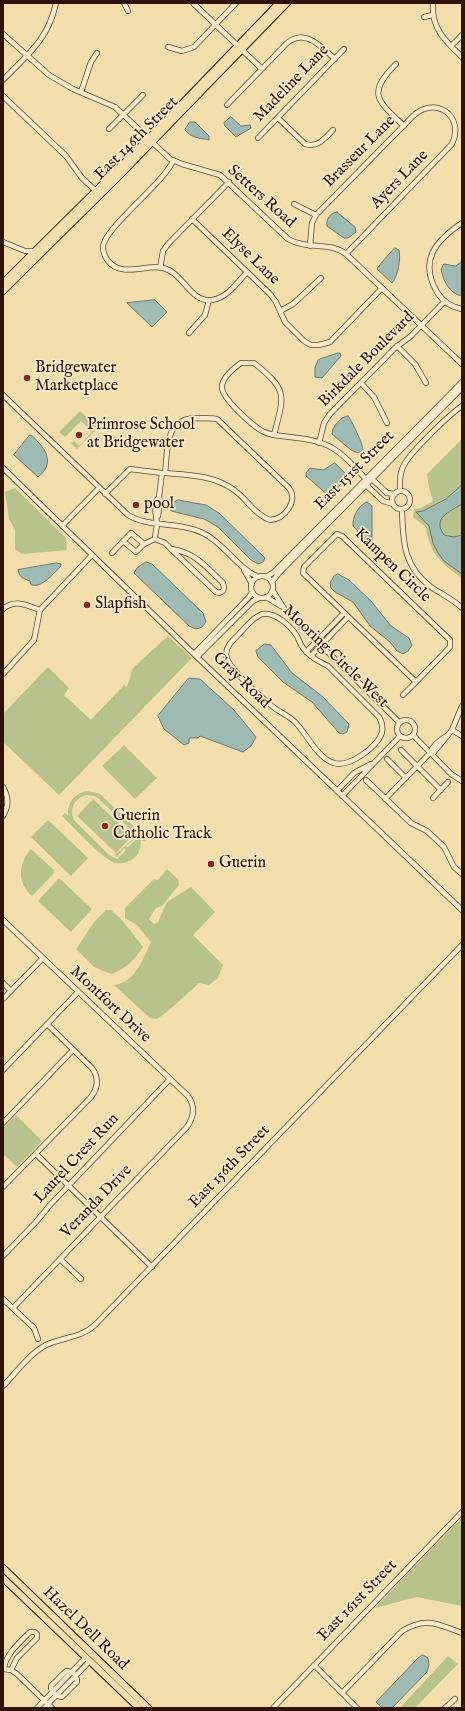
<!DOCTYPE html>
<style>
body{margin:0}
#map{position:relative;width:465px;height:1711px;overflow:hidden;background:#f2dead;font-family:"IM FELL English",serif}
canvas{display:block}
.frame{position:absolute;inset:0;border:4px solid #2e1205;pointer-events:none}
</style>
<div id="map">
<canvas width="465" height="1711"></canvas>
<div class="frame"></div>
</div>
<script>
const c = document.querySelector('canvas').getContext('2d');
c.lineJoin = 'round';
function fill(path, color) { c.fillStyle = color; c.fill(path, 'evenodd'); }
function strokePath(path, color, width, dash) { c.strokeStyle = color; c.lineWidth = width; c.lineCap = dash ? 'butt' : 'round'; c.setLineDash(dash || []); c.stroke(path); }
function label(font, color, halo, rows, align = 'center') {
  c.font = font + ' "IM FELL English",serif'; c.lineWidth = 3.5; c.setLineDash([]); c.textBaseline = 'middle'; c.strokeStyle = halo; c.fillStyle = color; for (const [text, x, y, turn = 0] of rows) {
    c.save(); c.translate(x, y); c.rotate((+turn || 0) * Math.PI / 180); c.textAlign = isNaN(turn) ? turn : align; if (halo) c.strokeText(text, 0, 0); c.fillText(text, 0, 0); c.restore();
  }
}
const green = new Path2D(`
 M80,411l18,17 -21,21 -6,-6 3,-2 5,5 13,-14 -11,-11 -16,16 -6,-5z
 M462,439v139c-20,-14 -33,-25 -36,-51l-13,-10 1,-8 7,-1 12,-7 -4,-13 -2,-14z
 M15,488l51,50 1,12 -45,4 -7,-5v-19l-6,-11 -4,-27z
 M168,636l24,22 -133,137 -56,-53v-28l45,-47 21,21 -5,7 27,25 33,-35 3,2 6,-19z
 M124,745l33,33 -22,21 -33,-33z
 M86,791l7,1 7,2 47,45 -2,3 -4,-2c0,7 -1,14 -8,19 -6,4 -14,6 -20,3 -12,-5 -41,-36 -51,-46l3,-3 3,2c-1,-12 6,-21 18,-24zM86,795l8,1 4,2 37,36 2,5 -9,8 -2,-1 10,-8 -3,-2 -1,4 -17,15 2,2 7,-9 2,2 -9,9 -8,-4 -35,-35c-5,-11 0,-21 12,-25z
 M93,799l39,37 -16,17 -39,-37z
 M48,820l40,38 -17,18 -40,-39z
 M31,849l23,21v3l-22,23c-15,-13 -14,-33 -1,-47z
 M167,869l11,10 1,6 -17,21 -6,2 -7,11 5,5 4,-2 9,-20 24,-15 24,25 -22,23 30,30 -5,13 -9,7 -10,-2 -32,29 -10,7 -7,-1 -36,-33c21,-2 29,-26 37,-43l-14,-17 -12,-7v-10l29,-29 4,1z
 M59,878l33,31 -21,23 -33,-31z
 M106,910h5l11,10 21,27c-9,13 -17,22 -32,27l-17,-7 -18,-18 19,-28z
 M16,1115l26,26 -25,26 -14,-13v-26z
 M462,1517v89l-45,-9 -42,11z
 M448,1656l10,8 -43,44h-15z`);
const water = new Path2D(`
 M231,117l10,9 9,-1 1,3 -15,9 -11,-11 -1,-3z
 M190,122h5l14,14v4c-10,-2 -18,-2 -24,-10z
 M337,212l18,15 1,5 -8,6h-4l-17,-12c-1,-7 3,-13 10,-14z
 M395,248l4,2c2,8 -1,27 -7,33l-15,-14 5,-7z
 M462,262v34c-13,-2 -19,-16 -21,-27l3,-5 11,2z
 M155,300l12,12 -15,15 -25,-24z
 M338,353h2l1,3 -19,22 -7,-1v-9l3,-8z
 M348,416c3,2 16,31 15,34l-5,3 -7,-3 -19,-16c0,-7 9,-18 16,-18z
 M30,435c4,1 6,5 9,8 11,12 12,24 -1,34l-24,-22z
 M335,463l10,10 1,5 -12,14 -6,3 -22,-19v-3l4,-5 13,2z
 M462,485v19c-13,8 -30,14 -18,31l10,2 8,-2v39l-18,-13 -6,-8 -5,-10 -4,-17 -13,-14 7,-1 23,-12z
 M178,500l28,5 13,8 46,45 -2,4 -5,2 -7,-4 -33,-33 -14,-8 -33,-8 -1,-6z
 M367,502l5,4v40l-19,-20c-1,-8 5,-21 14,-24z
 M146,562l6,2 51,49 3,9 -4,5 -6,2 -7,-3 -55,-53 3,-5z
 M57,563l4,1v2c-8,8 -19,22 -30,19l-1,-4c-8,-3 -10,-3 -12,-11z
 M338,574l11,6 22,21 20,25 18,12 3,7 -4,6 -5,3 -6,-3 -7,-9 -20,-16 -17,-24 -18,-10 -4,-4 -1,-5 4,-7z
 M265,644l6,1 21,28 30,23 27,28 -2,8 -4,2 -4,-1 -27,-31 -29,-20 -25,-25 -2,-6z
 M189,678l11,1 34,31 22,27 -5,9 -8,6 -43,-16 -2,2h-9v5l-5,2 -20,-16 -6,-13z
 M423,1655l5,3 1,7 -2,7 -35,36h-10l-6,-6 42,-44z`);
const minor = new Path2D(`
 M124,3l4,8
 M193,3l69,66
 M433,3c-2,25 12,38 29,54
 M424,17l9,-2
 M3,34l46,41 24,14 42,18 55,52 12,5 38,11 68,64c19,11 41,2 58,15l116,110
 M451,46l11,-11
 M168,47l14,4 12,-4 42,-44
 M396,64c-30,30 -18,37 8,62
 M3,80c25,-26 45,-40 53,-77
 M81,92l10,-30 6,-9
 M3,96l63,60 16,22 14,13
 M227,105l60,-62c19,-15 34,4 48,16
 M278,118l27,26c13,4 20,-6 28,-14
 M109,129l34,-34
 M258,138l86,-89
 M173,161c-11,24 -69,67 -70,86 0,5 2,10 5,14 14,17 37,3 55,7 20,4 27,35 49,32 15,-2 26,-18 35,-28
 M294,204l22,11
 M192,219l78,75 6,8 9,20 19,19 7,4h8l11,-3 52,-54
 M462,223c-27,18 -43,38 -25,69 6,10 14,15 25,17
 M3,242l22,9h11
 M310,246l2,-23 4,-8 97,-99c23,-21 52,0 39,28l-106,110
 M160,268l3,-17 5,-7 61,-62
 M280,311l13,-7 28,-26
 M189,333l16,-18 4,-15
 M397,346l18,18 11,19
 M361,383l13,14 13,26
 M3,395l125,120c21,13 50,6 75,18 21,10 33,34 55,44
 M274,435c10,-40 15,-44 -20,-72h-13c-7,5 -18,14 -19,23 -2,11 30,39 40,45 4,2 8,3 12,4 19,3 43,3 60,14 12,7 22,20 32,30
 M319,443l5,-20 6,-9 65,-66 16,-12 33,-34
 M3,468l194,189 265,253
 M372,479l15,14 8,1
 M366,485l17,16 10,3
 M392 500a9 9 0 1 1 18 0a9 9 0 1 1-18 0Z
 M400,491c0,-8 -1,-16 3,-24 5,-13 47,-53 59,-61
 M105,494l25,-25 32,4h3c23,2 49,2 69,17 12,8 21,25 36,30 14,0 29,-19 19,-32l-72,-69c-7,-1 -14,-1 -22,-1 -31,1 -27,32 -30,55
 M402,510c1,31 1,56 29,77 10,7 22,12 31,21
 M156,518l2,-2 2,-15 -1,-4
 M62,526l37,-38
 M337,534l5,2 108,104v7l-34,35 -113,-109 1,-6z
 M155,539l10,4 6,6 45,43 3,1 4,-2 1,-3 -1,-5c-17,-16 -28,-31 -52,-34
 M155,539c0,-5 2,-11 2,-16 -1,-9 -4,-18 2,-26l3,-24
 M123,541l13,11 8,-8
 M112,553l19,-20 13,11 11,-5
 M244,570l8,14
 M251 587a11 11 0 1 1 22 0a11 11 0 1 1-22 0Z
 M266,577l8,-5 188,-190
 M272,582l7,-9 183,-185
 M273,591l12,19 115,113
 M266,597l15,9
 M3,609c12,-10 24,-4 37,1
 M262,614c13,-2 28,11 35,22 2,4 3,8 6,12 7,9 15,13 25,18l51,51c3,5 4,9 3,15 -3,14 -33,36 -48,31 -17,-5 -27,-29 -39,-41 -7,-7 -16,-10 -23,-16 -10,-8 -46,-39 -46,-52 1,-9 7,-14 13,-20 7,-7 13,-16 23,-20z
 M306,652l38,-39
 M194,654l55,-57 3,-5
 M311,656l37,-39
 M197,657l56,-56 6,-3
 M3,674l31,-34 6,-30 52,-55
 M403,695l13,-13
 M397 729a9 9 0 1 1 18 0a9 9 0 1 1-18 0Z
 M452,730l10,6
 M413,735l38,39 11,7
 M448,735l4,-5 10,-24
 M401,750l40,40
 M387,759l19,19
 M366,780l45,43 16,8 17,16 10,20 8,7
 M3,787c6,11 6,18 0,29
 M337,791l17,-18 17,-9
 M342,796l58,-60
 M433,798l15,-16
 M385,799l45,-46c3,-8 11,-14 18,-18l-14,17 -4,1
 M3,920l185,176c8,11 6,21 -1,31l-174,181
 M3,983l8,8
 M3,999l40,-41
 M3,1070l75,-78
 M3,1123l70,-73
 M36,1154l116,113
 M3,1187l88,-90c7,-9 8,-19 1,-29l-45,-44
 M3,1256l33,-34 14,-17 120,-126
 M60,1259l21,20
 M3,1299l31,29 4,11
 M3,1386c13,-13 26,-32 43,-41 17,-8 35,-7 49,-20l367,-380
 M314,1665l43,43
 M4,1668c2,-14 16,-26 26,-36h5l2,2v4l-20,20 -6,12
 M3,1669l8,1 6,4 35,34
 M66,1671c6,0 11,3 11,11l-15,15c-6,-1 -11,-4 -11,-11z
 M342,1693l60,-62c25,-15 35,-7 60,2
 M37,1708l49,-51
 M44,1708l46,-47
 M273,1708l189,-196
 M445,1708l10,-9`);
const major = new Path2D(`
 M3,283l145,-144 131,-136
 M3,291l118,-117 166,-171
 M3,1568l145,140
 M3,1578l136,130`);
const markers = [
 [27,378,4,"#8f2418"],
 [79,435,4,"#8f2418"],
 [136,505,4,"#8f2418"],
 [87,605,4,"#8f2418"],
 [105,826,4,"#8f2418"],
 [211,864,4,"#8f2418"]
];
const streetNames = [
 ["Madeline Lane",292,84,-46],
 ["East 146th Street",137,139,-45],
 ["Brasseur Lane",360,152,-45],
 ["Ayers Lane",400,180,-46],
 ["Setters Road",261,197,42],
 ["Elyse Lane",250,257,44],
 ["Birkdale Boulevard",367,360,-45],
 ["East 151st Street",355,471,-45],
 ["Kampen Circle",392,566,44],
 ["Mooring Circle West",335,657,44],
 ["Gray Road",241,681,44],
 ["Montfort Drive",110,1005,43],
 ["Laurel Crest Run",77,1159,-47],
 ["East 156th Street",230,1167,-46],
 ["Veranda Drive",97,1202,-46],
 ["East 161st Street",358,1601,-46],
 ["Hazel Dell Road",85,1629,44]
];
const poiNames = [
 ["Bridgewater",35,369],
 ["Marketplace",35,387],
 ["Primrose School",87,426],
 ["at Bridgewater",87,444],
 ["pool",144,505],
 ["Slapfish",95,605],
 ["Guerin",113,817],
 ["Catholic Track",113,835],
 ["Guerin",219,864]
];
fill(green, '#b7c28c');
fill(water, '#9dbbb2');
strokePath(water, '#71776d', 1);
strokePath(minor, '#5f452f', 6);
strokePath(major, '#2e1205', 8);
strokePath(minor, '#f7eaca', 4.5);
strokePath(major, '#f2dead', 6);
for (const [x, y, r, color] of markers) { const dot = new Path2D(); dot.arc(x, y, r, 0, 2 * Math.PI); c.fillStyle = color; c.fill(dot); strokePath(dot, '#f7eaca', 1.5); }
label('16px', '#2e1205', '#f7eaca', streetNames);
label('16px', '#2e1205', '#f7eaca', poiNames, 'left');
</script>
